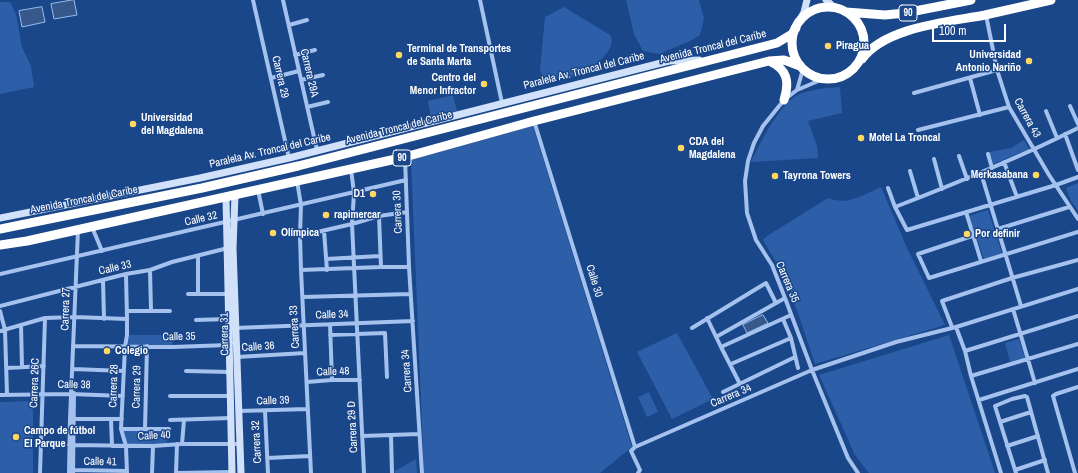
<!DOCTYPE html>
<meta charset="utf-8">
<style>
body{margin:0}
#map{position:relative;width:1078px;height:473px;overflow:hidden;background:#1a468a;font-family:"Archivo Narrow",sans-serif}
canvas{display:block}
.scale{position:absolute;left:932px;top:24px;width:74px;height:18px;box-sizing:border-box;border:2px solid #fff;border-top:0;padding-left:5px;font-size:12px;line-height:14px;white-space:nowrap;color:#fff;-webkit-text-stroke:3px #1a468a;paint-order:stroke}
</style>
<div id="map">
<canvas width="1078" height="473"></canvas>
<div class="scale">100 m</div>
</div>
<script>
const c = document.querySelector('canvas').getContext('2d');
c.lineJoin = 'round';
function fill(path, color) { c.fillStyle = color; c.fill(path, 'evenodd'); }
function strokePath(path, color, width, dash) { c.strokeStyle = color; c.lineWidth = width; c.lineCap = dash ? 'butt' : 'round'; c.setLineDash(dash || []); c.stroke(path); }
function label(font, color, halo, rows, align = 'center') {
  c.font = font + ' "Archivo Narrow",sans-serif'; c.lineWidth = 3; c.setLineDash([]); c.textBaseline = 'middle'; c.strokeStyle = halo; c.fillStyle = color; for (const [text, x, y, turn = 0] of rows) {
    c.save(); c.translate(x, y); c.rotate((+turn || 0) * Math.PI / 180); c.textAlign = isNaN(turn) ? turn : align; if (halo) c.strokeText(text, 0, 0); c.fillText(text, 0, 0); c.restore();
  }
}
const green = new Path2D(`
 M626,0h73l5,18 -4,17 -10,6 -31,13 -16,-3 -9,-17z
 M0,2h10l6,12 6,33 9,19 3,21 -34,7z
 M564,7l46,28c9,14 -20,35 -31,40 -8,3 -27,5 -34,3 -3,-2 -4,-5 -5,-8l5,-53z
 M840,87l2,26 -34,8 9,25 1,12 -67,4c10,-20 29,-60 49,-68 12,-5 28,-6 40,-7z
 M453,95l4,16 -26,7 -3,-17z
 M533,126l99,321 -32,26h-176l-13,-313z
 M1024,140l5,9 -36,15 -4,-12 22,-4z
 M1078,183v28l-7,-10 -5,-13z
 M881,187l26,61 38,77 -130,39 -16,-48 -17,-44 -19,-32 4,-4 61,-38c19,8 35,-3 53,-11z
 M988,210l14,43 -18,6 -15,-43z
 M677,333l36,66 -41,20 -35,-67z
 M127,335h45l1,12h-48z
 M949,335l46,138h-126l-14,-18 -36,-80z
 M1019,339l6,19 -15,4 -5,-19z
 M649,392l9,20 -11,5 -9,-20z
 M33,401v72h-33v-71z
 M170,427l-4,19 -38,1 -7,-18z
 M416,459l1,14h-22v-2z`);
const water = new Path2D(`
 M74,0l3,15 -23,4 -3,-15z
 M42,7l3,15 -23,5 -3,-16z
 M763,315l5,8 -21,10 -4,-8z`);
const street = new Path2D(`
 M253,0l36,158
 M283,0l34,150
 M480,0l22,103
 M986,15l11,55 12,37 40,68 29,44
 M289,25l18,-5
 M295,55l20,-5
 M271,78l28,-7
 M970,78l10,37
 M823,79l-26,11 -13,10 -21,26 -9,17 -6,18 -3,20 2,32 9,27 16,25 13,33 27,72 36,88 10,15
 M301,80l22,-5
 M797,90l6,-21
 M914,93l83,-23
 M1070,106l8,18
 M307,107l21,-5
 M1046,111l11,27
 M534,121l101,326
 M918,130l91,-23
 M1065,134l13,36
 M988,154l4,14
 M959,156l8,23
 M405,158l4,109 13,206
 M934,159l8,30
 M1004,162l13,35
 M351,169l3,24 -2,31 12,249
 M910,171l8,27
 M981,173l40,133
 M297,181l4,24 -1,31 1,34 10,203
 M888,188l7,19 12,23 149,-45 22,-8
 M258,190l5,24
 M895,207c62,-24 124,-49 183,-79
 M966,212l15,49
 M379,216l2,51
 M92,227l10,24
 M998,229l71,-22
 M324,231l3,39
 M300,236l52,-12 27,-8 28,-4
 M972,236l-54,18 11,24 149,-46
 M198,256v37
 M326,259l54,-3
 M150,270l1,40
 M301,270l80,-3h28
 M0,274l406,-94
 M126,274l1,45v16l-2,12 -4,82 5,17 1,27
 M103,280l1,39
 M188,294h39
 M303,297l108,-3
 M0,306l126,-32 24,-4 22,-8 56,-14
 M1013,309l22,74
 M0,311l5,19 2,64
 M127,311h43
 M707,318l14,29 19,37
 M783,319l8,19 7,30
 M196,320l32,-1
 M330,324l2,56
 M21,325l1,42
 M952,327l-10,-26 70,-23 66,-18
 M956,327l9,24 6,25 30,97
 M235,328l178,-7
 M692,328l74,-45 10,20
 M0,331l45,-13 30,-1 52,2
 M330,335l55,-2 2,44
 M716,337l69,-39
 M74,346l99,1 55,-2 3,-2
 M721,347l70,-32
 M965,351l113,-35
 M237,357l68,-4
 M731,364l60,-26
 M7,368l37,-2
 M73,369l51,2
 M186,371l44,1
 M971,376l107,-32
 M307,382l25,-2h28
 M723,392l72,-35
 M0,395l71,-1 52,2
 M170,396h60
 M979,400l99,-31
 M239,411l69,-2
 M265,411l3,62
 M73,419h49
 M111,419l1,27
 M170,420l61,-2
 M1000,422l31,-10
 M121,429h48
 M145,429l2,-83
 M391,435l1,38
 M362,436l57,-2
 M182,444l2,-24
 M69,445l84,1 29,-2h58
 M1007,446l31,-10
 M267,458l43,-2
 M73,470l54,1
 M1015,470l30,-10
 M40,473l5,-155
 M69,473l1,-54 8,-189
 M73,473l1,-80
 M152,473l1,-27
 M176,473l56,-1
 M176,473l1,-29
 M638,473l2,-3 -9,-19 4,-4 177,-77 84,-28 60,-15 122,-38
 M1016,473l-21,-67 17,-7 13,-3 2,1 21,76
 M1075,473l-22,-77 3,-2 22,-7`);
const secondary = new Path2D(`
 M826,0l9,8
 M799,22l5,-10 3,-12
 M235,195l-2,53 8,225
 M226,197l6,276
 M0,218l200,-40 89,-20 380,-97 30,-1`);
const highway = new Path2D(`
 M792 43a36 36 0 1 1 72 0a36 36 0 1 1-72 0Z
 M846,12l39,3 20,-2 66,-13
 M862,59c23,-32 87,-37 123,-44 22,-5 44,-10 66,-15
 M769,61c18,8 21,20 15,39
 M0,229l202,-41 96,-22 479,-123 15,-9 4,-6
 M0,245l27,-4 378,-84 129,-36 235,-60 15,-1 16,6`);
const markers = [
 [828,46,4,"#ffd860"],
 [399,55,4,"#ffd860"],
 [1029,61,4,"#ffd860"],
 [484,84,4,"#ffd860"],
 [133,124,4,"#ffd860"],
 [861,138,4,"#ffd860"],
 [681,148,4,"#ffd860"],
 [1036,175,4,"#ffd860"],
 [775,176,4,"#ffd860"],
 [373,194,4,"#ffd860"],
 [326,215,4,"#ffd860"],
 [273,233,4,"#ffd860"],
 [967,234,4,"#ffd860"],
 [107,351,4,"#ffd860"],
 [16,437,4,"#ffd860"]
];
const shields = [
 [908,13,18],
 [402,158,18]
];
const shieldNames = [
 ["90",908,13],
 ["90",402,158]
];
const poiNames = [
 ["Piragua",836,46],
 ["Terminal de Transportes",407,49],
 ["de Santa Marta",407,62],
 ["Universidad",1021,55,"right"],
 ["Antonio Nariño",1021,68,"right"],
 ["Centro del",476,78,"right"],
 ["Menor Infractor",476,91,"right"],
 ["Universidad",141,118],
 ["del Magdalena",141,131],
 ["Motel La Troncal",869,138],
 ["CDA del",689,142],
 ["Magdalena",689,155],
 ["Merkasabana",1028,175,"right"],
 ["Tayrona Towers",783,176],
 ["D1",365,194,"right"],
 ["rapimercar",334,215],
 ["Olímpica",281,233],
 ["Por definir",975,234],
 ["Colegio",115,351],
 ["Campo de fútbol",24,431],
 ["El Parque",24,444]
];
const streetNames = [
 ["Avenida Troncal del Caribe",713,47,-14],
 ["Paralela Av. Troncal del Caribe",584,71,-14],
 ["Carrera 29A",309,73,77],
 ["Carrera 29",280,77,77],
 ["Carrera 43",1027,118,61],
 ["Avenida Troncal del Caribe",399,128,-14],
 ["Paralela Av. Troncal del Caribe",270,151,-13],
 ["Avenida Troncal del Caribe",84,200,-11],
 ["Carrera 30",398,212,-92],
 ["Calle 32",201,219,-13],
 ["Calle 33",115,268,-13],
 ["Calle 30",594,281,73],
 ["Carrera 35",787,282,67],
 ["Carrera 27",66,309,-88],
 ["Calle 34",332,315,-2],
 ["Carrera 33",295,327,-93],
 ["Carrera 31",225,334,-91],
 ["Calle 35",179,337,-1],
 ["Calle 36",258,347,-4],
 ["Carrera 34",407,371,-94],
 ["Calle 48",333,372,-2],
 ["Carrera 26C",35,383,-88],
 ["Calle 38",74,385,1],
 ["Carrera 28",114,386,-88],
 ["Carrera 29",137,387,-89],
 ["Carrera 34",731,396,-23],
 ["Calle 39",273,401,-2],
 ["Carrera 29 D",353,427,-93],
 ["Calle 40",154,436,-3],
 ["Carrera 32",257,442,-93],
 ["Calle 41",100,462,1]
];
fill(green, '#2d5fa8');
fill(water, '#37588a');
strokePath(water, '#97bcef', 1);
strokePath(street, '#a4c2ed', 4);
strokePath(secondary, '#d1e1f9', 7);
strokePath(highway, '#fff', 9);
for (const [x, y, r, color] of markers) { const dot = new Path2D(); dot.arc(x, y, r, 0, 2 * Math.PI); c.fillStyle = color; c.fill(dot); strokePath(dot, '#1a468a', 1.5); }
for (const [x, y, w] of shields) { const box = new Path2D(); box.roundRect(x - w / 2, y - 8, w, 16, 3); c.fillStyle = '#1a468a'; c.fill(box); strokePath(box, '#fff', 1); }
label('bold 10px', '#fff', null, shieldNames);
label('bold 11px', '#fff', '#1a468a', poiNames, 'left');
label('11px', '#fff', '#1a468a', streetNames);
</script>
